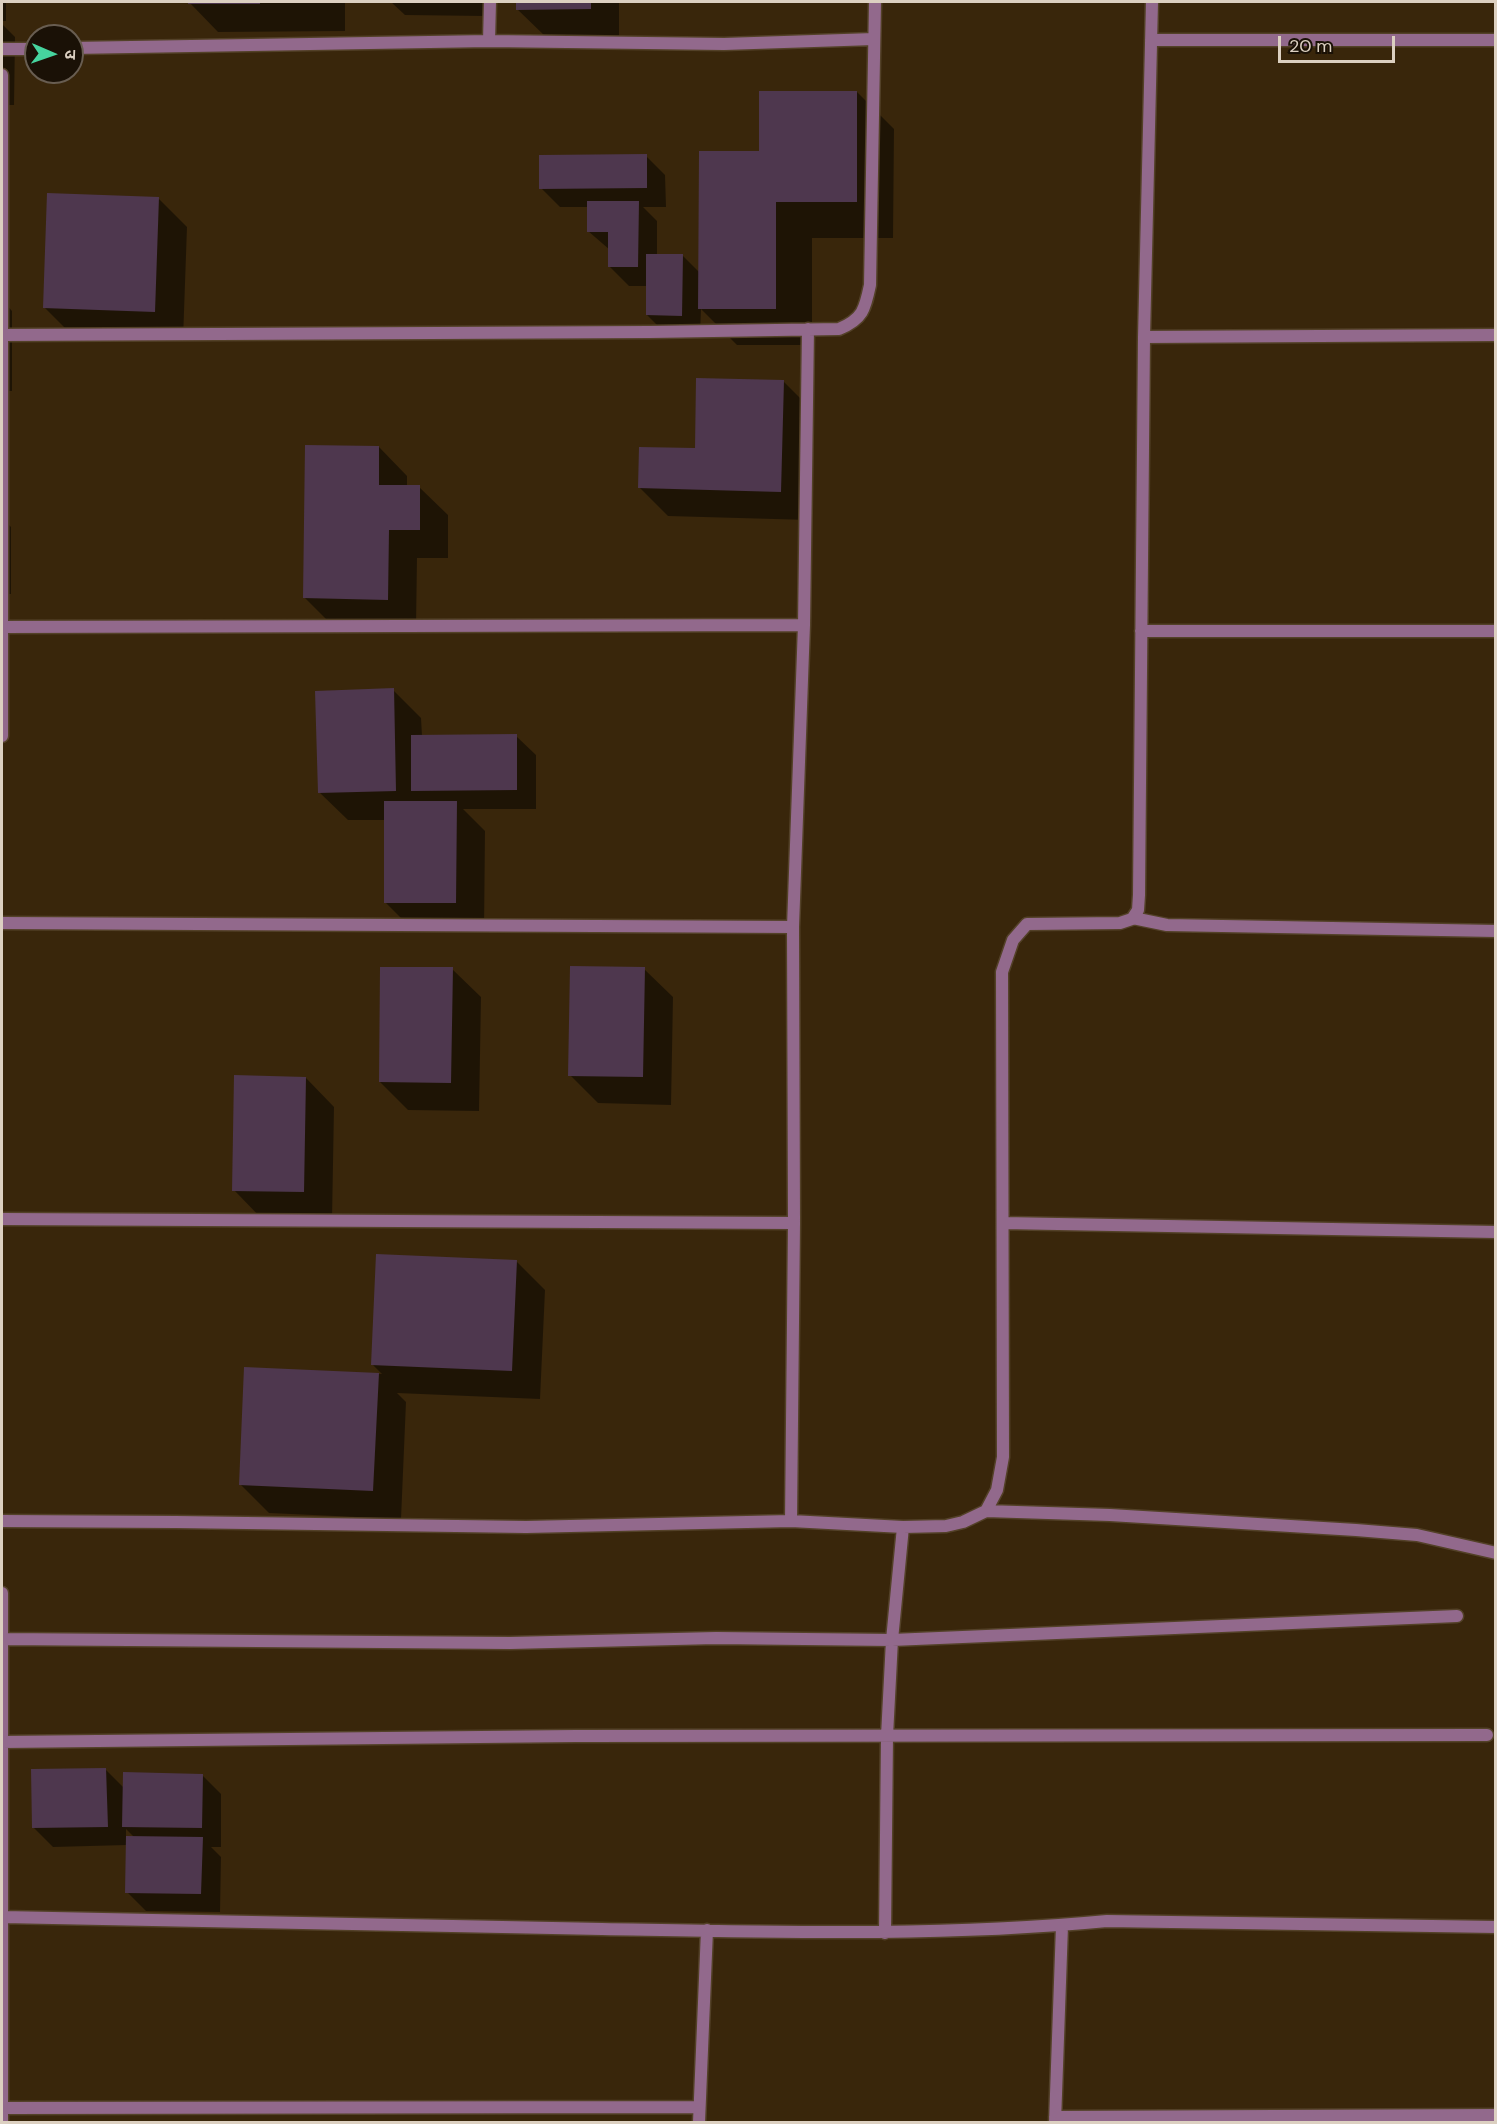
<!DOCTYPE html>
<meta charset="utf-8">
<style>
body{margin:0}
#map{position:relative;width:1497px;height:2124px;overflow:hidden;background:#39260b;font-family:"DM Sans","Noto Sans Devanagari",sans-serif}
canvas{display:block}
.frame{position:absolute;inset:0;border:3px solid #dcd0c1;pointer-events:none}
.north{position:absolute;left:24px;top:24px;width:60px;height:60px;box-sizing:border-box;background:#1a1106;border:2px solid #685d51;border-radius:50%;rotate:92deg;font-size:16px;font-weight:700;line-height:24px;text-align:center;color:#dcd0c1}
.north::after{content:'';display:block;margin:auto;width:21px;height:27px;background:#46d49e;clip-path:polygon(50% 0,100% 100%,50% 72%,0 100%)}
.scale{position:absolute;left:1278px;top:36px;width:117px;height:27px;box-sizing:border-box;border:3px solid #dcd0c1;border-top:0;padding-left:8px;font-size:18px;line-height:21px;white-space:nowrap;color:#dcd0c1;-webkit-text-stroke:4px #1a1106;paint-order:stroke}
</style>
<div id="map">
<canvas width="1497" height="2124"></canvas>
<div class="frame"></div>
<div class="north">उ</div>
<div class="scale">20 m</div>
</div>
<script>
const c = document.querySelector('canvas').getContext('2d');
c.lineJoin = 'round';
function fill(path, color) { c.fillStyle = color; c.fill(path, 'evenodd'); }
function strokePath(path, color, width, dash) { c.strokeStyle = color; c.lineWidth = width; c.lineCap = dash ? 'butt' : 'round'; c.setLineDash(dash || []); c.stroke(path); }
const shadow = new Path2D(`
 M2,2h4v19h-4z
 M189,2h156v29l-127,1z
 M391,2h94v14l-80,-1z
 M517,2h102v35h-73l-29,-28z
 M2,24l13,13 -1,68h-12z
 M857,92l37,37 -1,109h-81v107h-75l-36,-36 -1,25h-34l-19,-19v-29h-18l-19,-19v-17l-22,-19v-24h-28l-19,-19 105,-32 19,19 1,32h-23l14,14v34h25l18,18 61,-120z
 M159,199l28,28 -4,113 -110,-4 -29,-29z
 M2,300l10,11v80h-10z
 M783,381l29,29 -3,110 -141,-4 -28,-28 56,-39z
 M379,447l28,29v11h12l29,28v43h-31l-1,69 -83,-1 -29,-29z
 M2,518l9,9v67h-9z
 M393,690l28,28 1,18h94l20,19v54h-73l22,22 -1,100h-70l-28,-28v-83h-38l-29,-28z
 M452,969l29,28 -2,114 -71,-1 -28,-28z
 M644,969l29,28 -2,108 -73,-2 -28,-28z
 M306,1078l28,29 -2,113 -70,-1 -28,-29z
 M516,1261l29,29 -5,109 -143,-6 9,9 -5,117 -132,-6 -29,-29 6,-116 136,6 -9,-9z
 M106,1770l18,18 78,-13 19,19v53h-10l10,10 -1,55 -74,-1 -19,-19v-47l-74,2 -19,-19zM126,1829l8,8h-8z`);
const building = new Path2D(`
 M188,2h72v2h-72z
 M516,2h75v7l-75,1z
 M759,91h98v111h-81v107h-78l1,-158h60z
 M647,154v34l-108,1v-34z
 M47,193l112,4 -4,115 -112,-4z
 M587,201h52l-1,66h-30v-35h-21z
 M646,254h37l-1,62 -36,-1z
 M696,378l88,2 -3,112 -143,-4 1,-41 56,1z
 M305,445l74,1v39h41v45h-31l-1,70 -85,-2z
 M394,688l2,103 -78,2 -3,-102z
 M517,734v56l-106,1v-56z
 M384,801h73l-1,102h-72z
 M570,966l75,1 -2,110 -75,-1z
 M380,967h73l-2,116 -72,-1z
 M234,1075l72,2 -2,115 -72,-1z
 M376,1254l141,6 -5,111 -141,-6z
 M244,1367l135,6 -6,118 -134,-6z
 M106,1768l2,59 -76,1 -1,-59z
 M123,1772l80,2 -1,54 -80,-1z
 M126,1836l77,1 -2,57 -76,-1z`);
const minor = new Path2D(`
 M1151,40h345
 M489,41l1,-39
 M72,48l417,-7 235,3 150,-5
 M2,49h34
 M2,75v661
 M2,335l648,-3 189,-3c24,-10 26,-20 31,-44l5,-283
 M1144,337l352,-2
 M2,627l802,-2
 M1141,631h355
 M1133,918l34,7 329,6
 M2,923l791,4
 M2,1219l792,4
 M1003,1223l493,9
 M986,1511l124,4 246,15 61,5 79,18
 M2,1521l174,1 350,5 265,-6 112,6 43,-1 17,-4 23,-11 11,-21 6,-33 -1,-485 11,-32 14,-16 93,-1 12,-4 6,-9 1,-15 5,-558 8,-335
 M791,1521l3,-298 -1,-296 11,-302 4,-296
 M2,1593v529
 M2,1639l508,4 206,-5 176,2 565,-24
 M2,1742l574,-6 911,-1
 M3,1917c199,4 399,8 599,12 169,3 338,8 505,-8l389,6
 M885,1933l2,-197 5,-96 11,-113
 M2,2108l697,-1
 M1055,2117l441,-2
 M699,2122l8,-192
 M1055,2122l7,-196`);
fill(shadow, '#0007');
fill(building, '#4e374e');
strokePath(minor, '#534128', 15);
strokePath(minor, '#92698c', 12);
</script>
